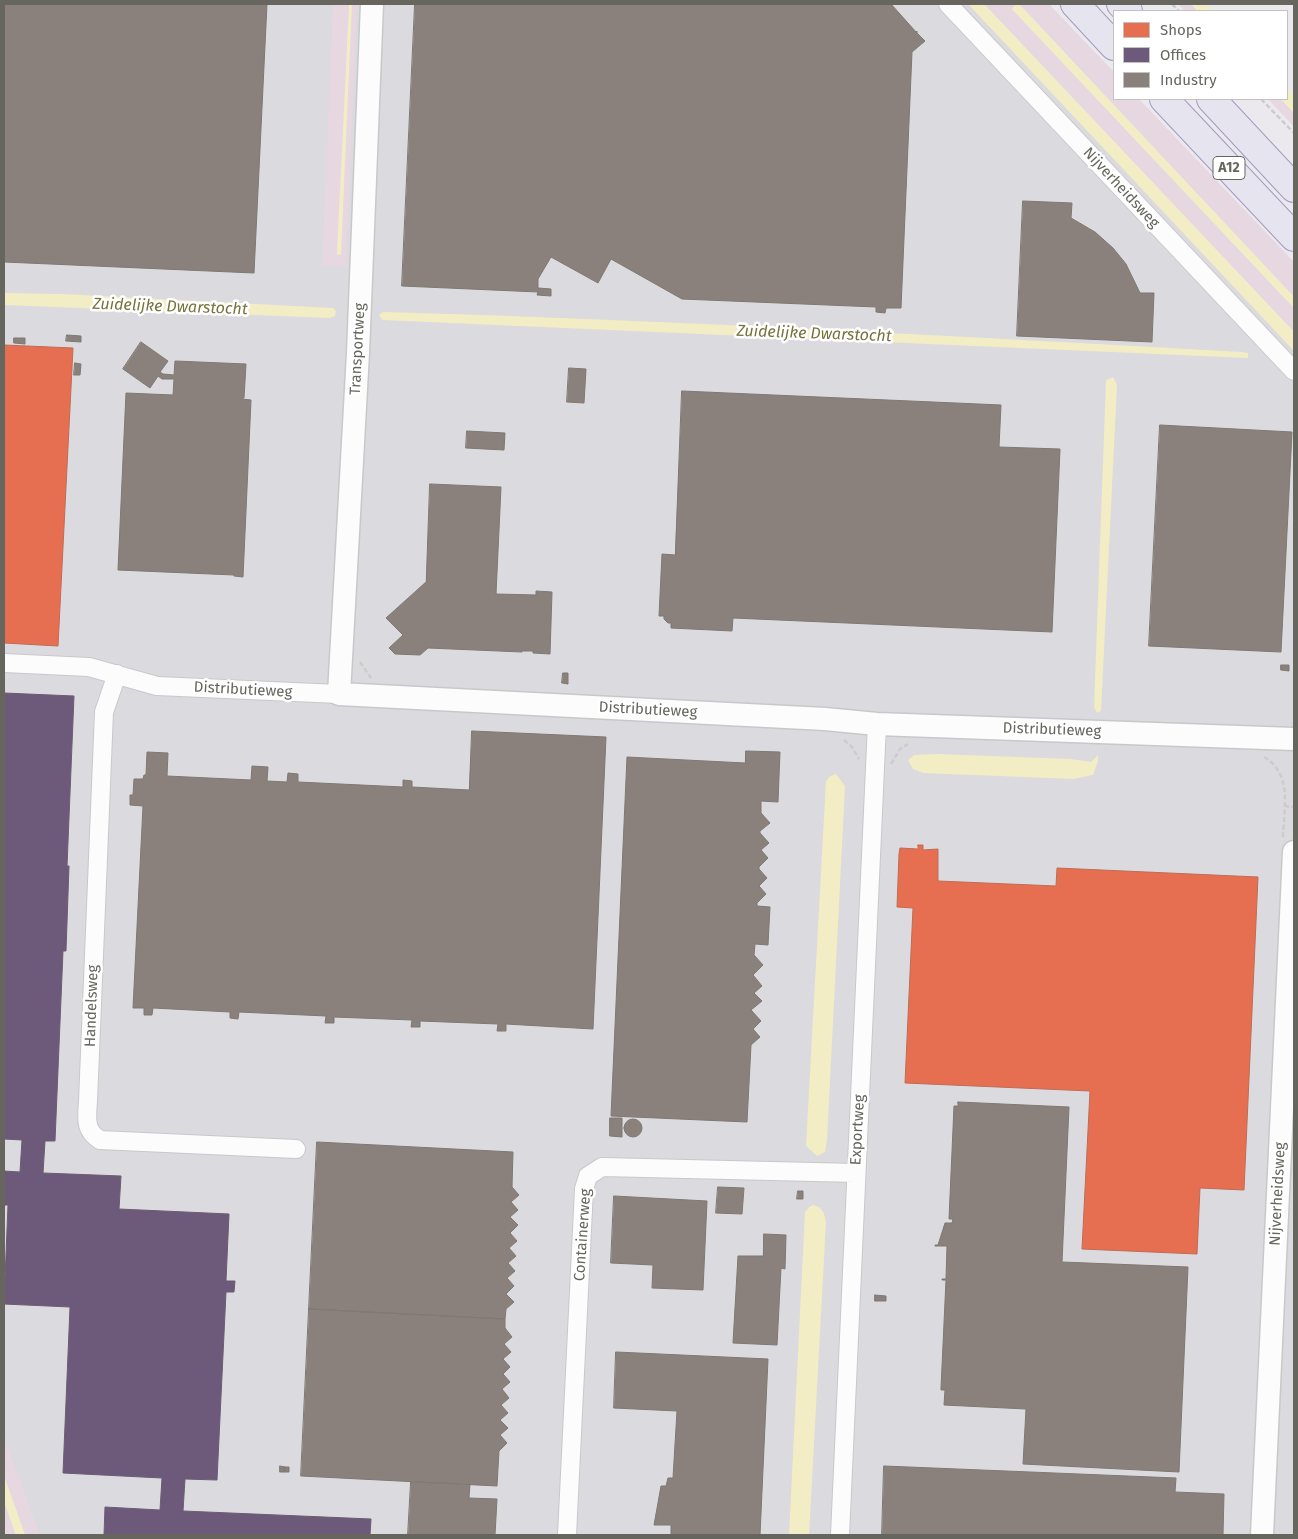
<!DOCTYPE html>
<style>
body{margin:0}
#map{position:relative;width:1298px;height:1539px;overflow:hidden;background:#ebe9ee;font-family:"Fira Sans",sans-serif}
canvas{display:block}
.frame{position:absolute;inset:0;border:5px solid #66665f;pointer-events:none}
.legend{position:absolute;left:1113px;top:10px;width:175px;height:90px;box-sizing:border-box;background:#fff;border:1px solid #c2c2bf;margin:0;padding:6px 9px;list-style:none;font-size:15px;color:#66665f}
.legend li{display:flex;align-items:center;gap:10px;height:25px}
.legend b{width:25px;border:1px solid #c2c2bf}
</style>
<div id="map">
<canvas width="1298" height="1539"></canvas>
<div class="frame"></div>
<ul class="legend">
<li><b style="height:14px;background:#e76f51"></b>Shops</li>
<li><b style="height:14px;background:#6d597a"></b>Offices</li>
<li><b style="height:14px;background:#8a817c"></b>Industry</li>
</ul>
</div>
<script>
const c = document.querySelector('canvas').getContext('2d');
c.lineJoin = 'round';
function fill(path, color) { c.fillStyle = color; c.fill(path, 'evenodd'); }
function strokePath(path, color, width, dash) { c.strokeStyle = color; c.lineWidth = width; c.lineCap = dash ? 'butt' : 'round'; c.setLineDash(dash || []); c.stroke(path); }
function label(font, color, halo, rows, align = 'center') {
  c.font = font + ' "Fira Sans",sans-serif'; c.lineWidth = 5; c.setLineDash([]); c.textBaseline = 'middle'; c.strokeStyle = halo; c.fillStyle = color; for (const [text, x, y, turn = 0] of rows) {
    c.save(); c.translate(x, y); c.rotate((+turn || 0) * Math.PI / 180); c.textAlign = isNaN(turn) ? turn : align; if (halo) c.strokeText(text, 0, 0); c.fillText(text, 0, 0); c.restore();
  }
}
const industrial = new Path2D(`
 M4,4h979l311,329v1202h-1264l-26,-73z`);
const green = new Path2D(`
 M333,4h16l-11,250 1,1 2,-1 11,-250h5l-11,262h-24z
 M984,4h65l65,68v27h25l155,163v35l-275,-293h-3l-4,5 282,299v24z
 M1178,4h13l7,7h-13z
 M1268,99h13l13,14v14z
 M4,1437l36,98h-15l-21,-59z
 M4,1501l12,34h-12z`);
const water = new Path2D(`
 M349,4h3l-11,250 -2,1 -2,-1z
 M968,4h16l310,328v19z
 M1016,4h3l275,293v11l-282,-299z
 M1191,4h15l7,7h-15z
 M1287,88l7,8v17l-13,-14h6z
 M4,293l59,1 270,14 3,3 -1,5 -5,2 -326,-13z
 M383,312c286,8 573,24 859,40l6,1v5l-866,-38 -3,-5z
 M1113,377l4,8 -16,326 -4,2 -3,-6 12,-327z
 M937,754l134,5 20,3 7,-7v6l-5,14 -19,4 -151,-6 -10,-4 -5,-9 6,-5z
 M836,774l9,12 -18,354 -2,12 -8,4 -11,-10 20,-365 4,-5z
 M813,1205c10,2 11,8 13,17l-17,313h-20l16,-323 4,-5z
 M4,1476l21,59h-9l-12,-34z`);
const shops = new Path2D(`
 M4,345l69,3 -15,298 -54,-3z
 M918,845h5v5l15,-1v32l118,5 1,-18 201,9 -14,313 -44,-2 -3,66 -115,-5 8,-158 -185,-8 8,-175 -16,-1 2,-53 1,-6 18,1z`);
const offices = new Path2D(`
 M4,693l70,3 -7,170h2l-3,85h-3l-8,190h-10l-2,32 78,3 -2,33 110,5 -3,67h9l-1,11h-8l-9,188 -32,-1 -2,32 188,8 -1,16h-266l1,-28 55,3 2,-32 -99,-5 7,-166 -66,-3 4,-99h-4v-34l16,1 2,-32 -18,-1z`);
const industry = new Path2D(`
 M4,4h263l-13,269 -250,-11z
 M415,4h476l25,28 1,-1v2l8,8 -13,11 -11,256h-15l-1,5 -9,-1v-5l-194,-8 -71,-40 -13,24 -47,-26 -13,22v9l13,1v7l-14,-1 1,-3 -136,-6z
 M1023,201l49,2 -1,15 24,14 18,16 13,16 14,29h14l-2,49 -135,-6z
 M67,335l14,1v6l-15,-1z
 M14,338h11v6l-11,-1z
 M141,342l27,19 -8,11 3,2 11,1 1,-14 71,3 -2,34h-2v1l9,1 -8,177 -9,-1v-1l-116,-5 8,-177 47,2 1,-16h-12l-4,-3 -8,12 -27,-19z
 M75,363l6,1 -1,11h-6z
 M569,368l17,1 -2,34 -17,-1z
 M682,391l319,14 -2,42 61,2 -8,183 -319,-14 -1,13 -61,-3v-5h-3l-4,-4v-3h-5l3,-62 13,1z
 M1160,425l132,7 -11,220 -132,-6z
 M467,431l38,2 -1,17 -38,-2z
 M430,484l71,3 -5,107 40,1v-4l16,1 -2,62 -17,-1v-2h-11v1l-94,-4 -8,7 -25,-1 -6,-6 14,-13 -17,-17 40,-36z
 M1281,665h8v6l-8,-1z
 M563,673h5v11l-6,-1z
 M472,731l134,6 -13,292 -87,-5v7h-9l1,-7 -78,-3v6h-9l1,-7 -78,-3v6h-9l1,-7 -87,-4 -1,7 -8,-1v-6l-77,-4 -1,7h-8v-7h-11l10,-202 -13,-1v-10h3l1,-16h9l1,-4h2l1,-23 21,1 -1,23 84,4 1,-14 16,1 -1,14 20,1 1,-9 10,1v8l105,5v-7l9,1v6l57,3z
 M746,751l34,1 -2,50 -17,-1v12l9,10 -10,8v2l9,10 -8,7 7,8 -9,9v2l8,9 -8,8 7,8 -9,9v3l13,1 -2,38 -13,-1 -1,11 9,10 -10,10 9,11 -8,7 8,8 -11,9 10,11 -8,8 7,8 -9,8 -4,77 -136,-6 16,-359 118,6z
 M958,1102l111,5 -7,155 126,5 -9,205 -156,-8 3,-55 -82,-4 1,-15h-4v-2l5,-108h-4v-1h4l1,-33h-12v-1h3l7,-22h7l1,-4h-4l5,-113h4z
 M610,1118h12v19l-12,-1z
 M624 1128a9 9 0 1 1 18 0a9 9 0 1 1-18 0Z
 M317,1142l196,10 -1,35 7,8 -8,7 7,8 -8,7 8,8 -8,8 7,8 -8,7 7,8 -8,7 7,8 -8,7 7,8 -8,8 8,8 -8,7 -1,10 -196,-10z
 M718,1187l26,1 -2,26 -26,-1z
 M798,1191h5v8h-6z
 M614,1196l93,5 -4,89 -51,-2 1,-23 -42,-2z
 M764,1234l22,1 -1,34 -4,-1 -4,77 -44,-2 5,-87h25z
 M875,1295l11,1v5h-11z
 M309,1309l196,10v9l7,9 -8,7 7,8 -8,7 7,8 -7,7 7,8 -8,7 7,9 -8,7 7,8 -8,7 8,8 -8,7 7,8 -8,8 -2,35 -196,-10z
 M616,1352l152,7 -8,176h-89v-10h-17l7,-39h5l2,-8h5l4,-67 -63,-3z
 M280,1466l5,1 -1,5h-4z
 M884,1466l292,12 -1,14 49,2 -1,41h-341z
 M285,1467h4v5h-5z
 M411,1482l59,2 -1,14 28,1 -2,36h-87z`);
const path = new Path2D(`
 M1172,4l7,7
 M1261,99l33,34
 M360,662l11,16
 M844,740l8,7 7,12
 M1264,757c29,17 20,51 19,81
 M891,764l9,-15 8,-5
 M1284,806l10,1`);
const minor = new Path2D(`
 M948,4l346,367
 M4,663l85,4 68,19 182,8
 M117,674l-13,38 -16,389c-1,17 -4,29 12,39l196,9
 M567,1535l17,-346 4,-13 14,-9 254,6
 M840,1535l37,-811`);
const tertiary = new Path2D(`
 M372,4l-14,349 -19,341 486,25 52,5 417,15
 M1262,1535l32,-683`);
const motorway = new Path2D(`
 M1075,4l39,42
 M1121,4l7,7
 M1164,99l130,138
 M1211,99l83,89`);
const shields = [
 [1229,168,32]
];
const shieldNames = [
 ["A12",1229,168]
];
const streetNames = [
 ["Nijverheidsweg",1121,188,47],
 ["Transportweg",358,349,-87],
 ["Distributieweg",243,690,3],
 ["Distributieweg",648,710,3],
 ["Distributieweg",1052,730,2],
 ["Handelsweg",92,1006,-88],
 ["Exportweg",858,1130,-87],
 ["Nijverheidsweg",1278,1194,-87],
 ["Containerweg",583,1235,-86]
];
const waterNames = [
 ["Zuidelijke Dwarstocht",170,307,2],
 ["Zuidelijke Dwarstocht",814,334,2]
];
fill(industrial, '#dbdade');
fill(green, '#e7d7e1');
fill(water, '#f2edc4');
fill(shops, '#e76f51');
strokePath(shops, '#c06c55', 1);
fill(offices, '#6d597a');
strokePath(offices, '#6b5d72', 1);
fill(industry, '#8a817c');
strokePath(industry, '#7f7973', 1);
strokePath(minor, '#c9c8c9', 20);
strokePath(tertiary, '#c9c8c9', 25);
strokePath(motorway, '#a19ac1', 30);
strokePath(path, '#cecbcb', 2.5, [5, 2.5]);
strokePath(minor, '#fcfcfc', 18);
strokePath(tertiary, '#fcfcfc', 22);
strokePath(motorway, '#e6e4ee', 28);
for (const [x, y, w] of shields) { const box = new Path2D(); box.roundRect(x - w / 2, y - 11.5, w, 23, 4); c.fillStyle = '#fff'; c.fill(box); strokePath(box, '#66665f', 1); }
label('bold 14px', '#66665f', null, shieldNames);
label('15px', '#66665f', '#fff', streetNames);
label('italic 16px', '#75733b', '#fff', waterNames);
</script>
